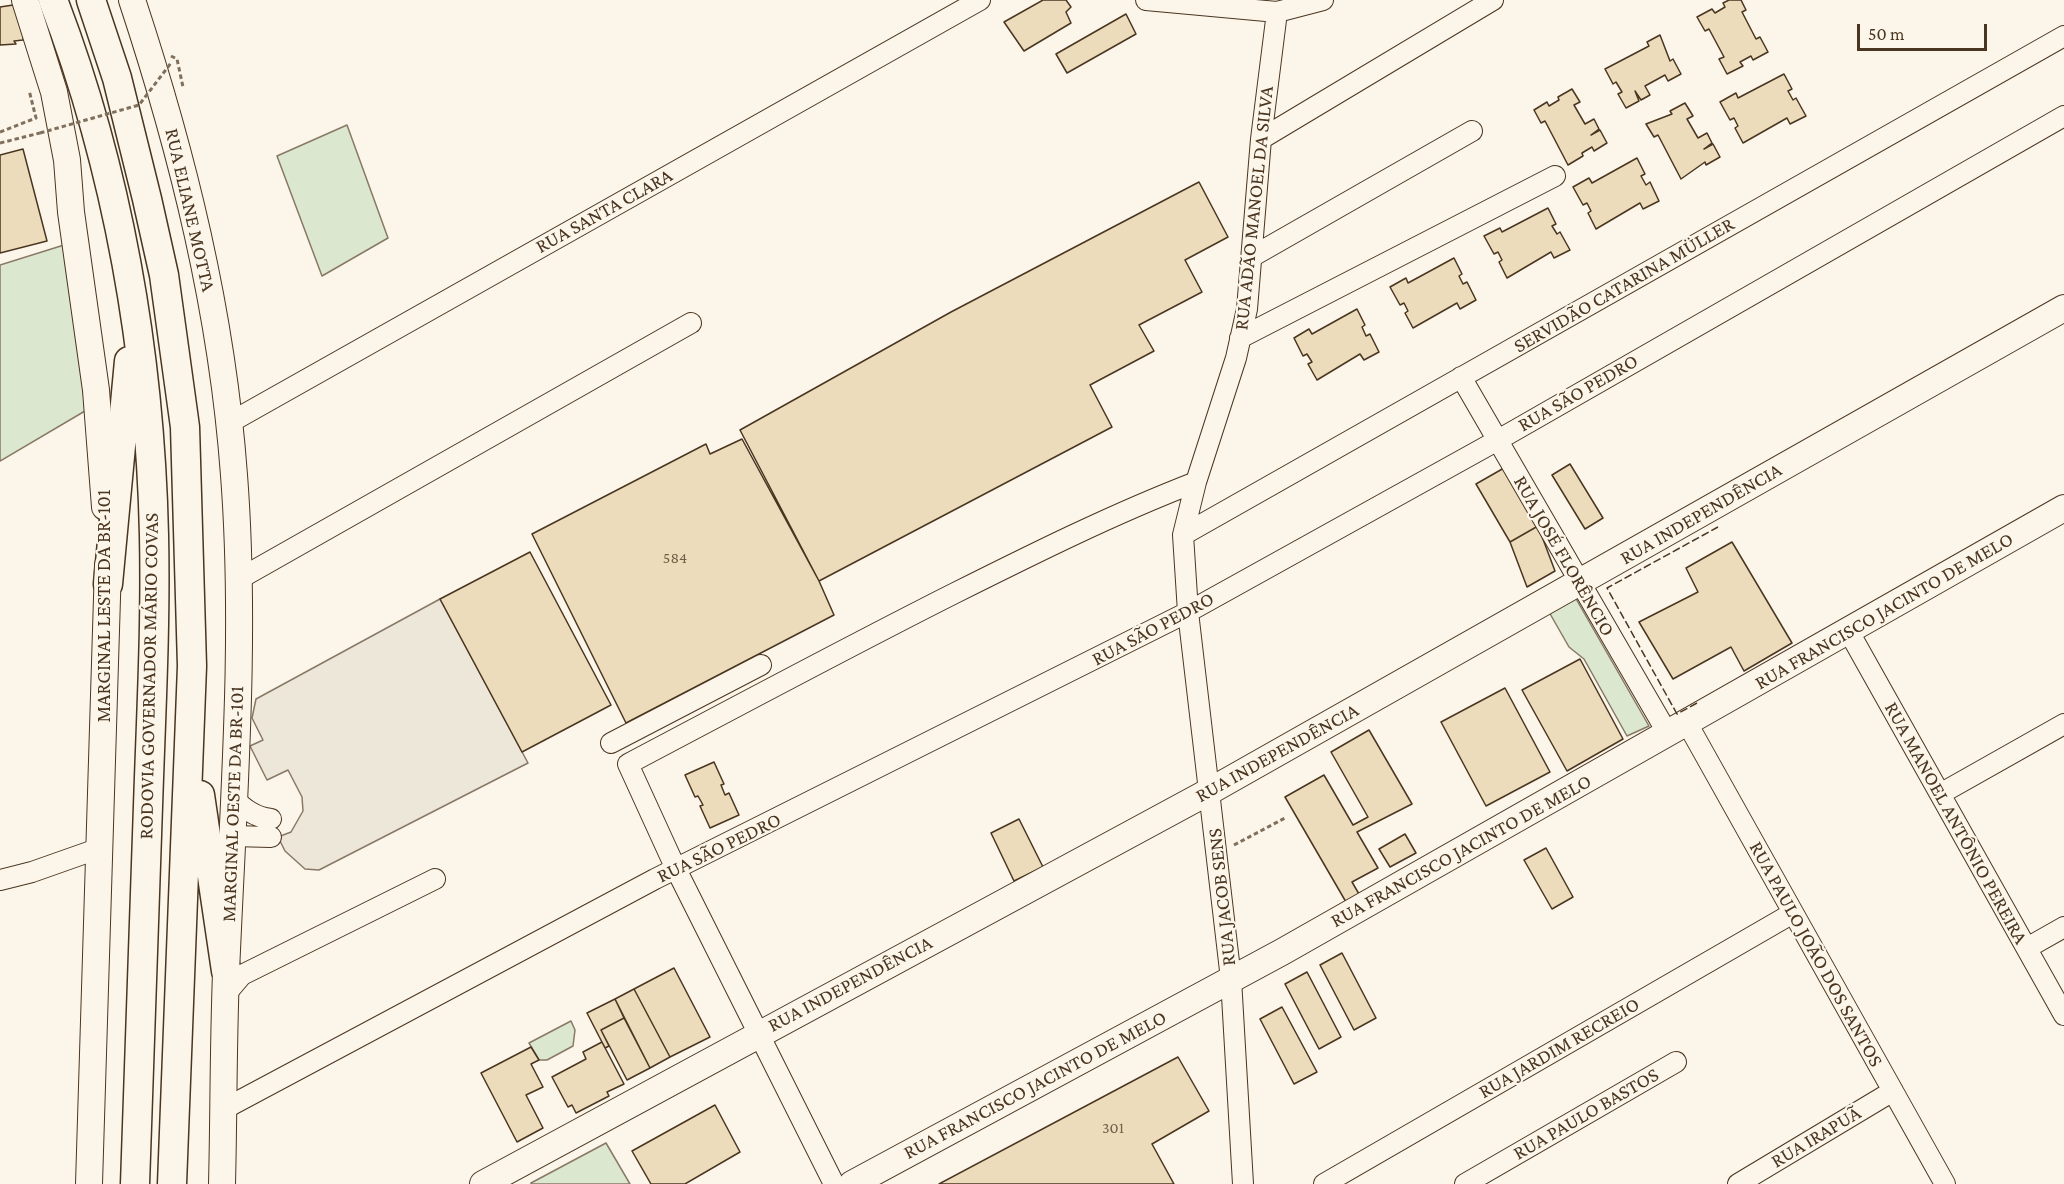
<!DOCTYPE html>
<meta charset="utf-8">
<style>
body{margin:0}
#map{position:relative;width:2064px;height:1184px;overflow:hidden;background:#fbf6e9;font-family:"Crimson Pro",serif}
canvas{display:block}
.scale{position:absolute;left:1857px;top:24px;width:130px;height:27px;box-sizing:border-box;border:3px solid #4a3520;border-top:0;padding-left:8px;font-size:18px;line-height:21px;white-space:nowrap;color:#4a3520;-webkit-text-stroke:4px #fbf6e9;paint-order:stroke}
</style>
<div id="map">
<canvas width="2064" height="1184"></canvas>
<div class="scale">50 m</div>
</div>
<script>
const c = document.querySelector('canvas').getContext('2d');
c.lineJoin = 'round';
function fill(path, color) { c.fillStyle = color; c.fill(path, 'evenodd'); }
function strokePath(path, color, width, dash) { c.strokeStyle = color; c.lineWidth = width; c.lineCap = dash ? 'butt' : 'round'; c.setLineDash(dash || []); c.stroke(path); }
function label(font, color, halo, rows, align = 'center') {
  c.font = font + ' "Crimson Pro",serif'; c.lineWidth = 4.5; c.setLineDash([]); c.textBaseline = 'middle'; c.strokeStyle = halo; c.fillStyle = color; for (const [text, x, y, turn = 0] of rows) {
    c.save(); c.translate(x, y); c.rotate((+turn || 0) * Math.PI / 180); c.textAlign = isNaN(turn) ? turn : align; if (halo) c.strokeText(text, 0, 0); c.fillText(text, 0, 0); c.restore();
  }
}
const green = new Path2D(`
 M347,125l41,113 -66,38 -45,-120z
 M64,245l12,65 9,101 -85,50v-196z
 M1575,597l74,129 -22,10 -43,-77 -15,-12 -20,-35z
 M571,1021l4,9 -2,16 -26,14h-8l-10,-17z
 M606,1143l24,41h-99v-1z`);
const parking = new Path2D(`
 M440,599l88,164 -209,107 -14,-1 -20,-18 -7,-14 13,-5 12,-21 -1,-14 -14,-27 -21,10 -17,-34 13,-6 -11,-22 4,-19z`);
const building = new Path2D(`
 M1043,0h23l5,7 -5,5 5,11 -47,28 -20,-29z
 M1729,0h12l5,10 -4,2 14,27 4,-2 8,15 -15,8 -2,-4 -11,6 3,4 -16,8 -8,-15 5,-2 -15,-28 -4,2 -8,-14 15,-8 3,4 10,-6 -2,-4z
 M13,5l8,8 4,16 -2,11 -9,1 2,3 -16,1v-38z
 M1126,14l10,20 -69,39 -11,-19z
 M1660,35l10,26 3,-2 8,15 -13,7 -3,-6 -20,11 5,9 -9,5 -6,-9 4,10 -13,7 -8,-14 4,-2 -6,-10 -3,2 -8,-15 44,-23 -2,-4z
 M1784,74l8,15 -4,2 5,9 3,-2 10,18 -16,8 -3,-6 -44,25 -8,-15 3,-2 -4,-8 -4,2 -10,-18 16,-9 2,5z
 M1572,89l8,13 -6,3 11,19 9,-5 5,10 -8,6 9,-5 7,13 -13,8 -2,-4 -10,6 1,3 -15,9 -23,-44 -4,2 -7,-13 13,-8 2,4 10,-6 -1,-3z
 M1685,103l8,13 -6,3 11,19 9,-5 5,10 -8,6 9,-5 7,13 -14,8 -1,-3 -24,17 -23,-44 -4,2 -8,-13 26,-10 -2,-3z
 M23,149l24,92 -47,12v-98z
 M1637,158l8,16 -4,2 5,9 4,-3 9,19 -16,8 -3,-6 -44,26 -8,-16 3,-2 -4,-8 -4,2 -10,-18 16,-9 3,5z
 M1199,182l29,55 -43,23 17,32 -63,33 15,26 -64,34 22,42 -293,154 -79,-151 211,-118z
 M1548,208l8,16 -4,2 5,8 3,-2 10,18 -16,8 -3,-6 -44,26 -8,-16 3,-2 -4,-8 -4,2 -10,-18 16,-8 2,4z
 M1454,258l8,16 -3,2 4,8 4,-2 9,18 -16,9 -3,-6 -44,25 -8,-15 3,-2 -4,-8 -4,2 -10,-18 16,-9 2,5z
 M1357,309l8,16 -3,2 4,9 4,-2 9,18 -15,8 -4,-6 -43,26 -9,-16 4,-2 -5,-8 -4,2 -9,-18 15,-9 3,5z
 M742,439l77,142 15,34 -208,108 -94,-189 174,-90 4,10z
 M1570,464l33,54 -18,11 -33,-54z
 M1504,468l34,58 -28,16 -34,-58z
 M1538,526l17,45 -28,16 -17,-45z
 M1732,542l60,101 -48,28 -13,-24 -58,32 -34,-57 59,-30 -12,-24z
 M530,552l81,153 -89,47 -82,-153z
 M1580,659l43,80 -56,32 -45,-81z
 M1505,688l45,84 -64,34 -45,-84z
 M1369,730l43,74 -55,28 21,36 -26,14 7,12 -13,8 -61,-105 39,-22 29,50 15,-8 -37,-65z
 M714,762l10,22 -3,1 4,10 4,-2 10,22 -29,13 -10,-22 3,-1 -5,-9 -3,1 -10,-22z
 M1019,819l24,48 -29,14 -23,-48z
 M1405,834l11,19 -26,14 -11,-18z
 M1546,848l27,49 -21,12 -28,-49z
 M1342,953l34,65 -22,12 -34,-65z
 M674,968l36,69 -40,20 -36,-68z
 M1307,972l34,65 -22,12 -34,-65z
 M634,989l36,68 -20,11 -35,-69z
 M615,999l9,19 -23,12 8,16 -4,2 -18,-35z
 M1282,1007l35,65 -23,12 -34,-65z
 M624,1018l26,50 -23,12 -26,-50z
 M602,1042l22,42 -17,8 2,4 -33,17 -4,-8 -4,2 -16,-30 34,-18 -3,-7z
 M531,1047l8,13 -8,4 12,23 -17,8 17,33 -26,14 -36,-69z
 M1178,1057l31,54 -57,33 22,40h-235z
 M715,1105l25,47 -55,32h-34l-19,-33z`);
const path = new Path2D(`
 M171,56l6,3 6,28
 M0,132l36,-14 -7,-28
 M0,143l40,-10
 M1234,845l51,-27`);
const minor = new Path2D(`
 M1146,0l131,12 46,-12
 M1261,139l232,-139
 M1253,256l219,-125
 M1240,338l315,-162
 M1461,377l207,357
 M229,423l751,-423
 M1183,535l881,-499
 M239,579l452,-256
 M1849,632l215,383
 M1687,723l258,461
 M611,743l150,-78
 M1940,794l124,-70
 M233,798c12,11 21,19 38,21
 M232,836l39,1
 M0,880l32,-8 68,-24
 M2027,948l37,-21
 M225,995l17,-20 193,-96
 M224,1109l431,-230 533,-267 310,-172 566,-324
 M834,1184l-158,-315 -48,-105c108,-57 216,-115 325,-170 80,-40 160,-80 243,-112
 M1243,1184l-12,-205 -43,-367 -5,-77 13,-53 40,-124 11,-49 14,-170 16,-127
 M1324,1184l469,-271
 M1465,1184l211,-122
 M1738,1184l155,-93`);
const major = new Path2D(`
 M25,0l29,92 13,68 4,52 25,178 9,117
 M132,0c51,154 90,312 102,475 12,157 0,317 -7,475 -4,78 -3,156 -5,234
 M89,1184l19,-619
 M483,1184l727,-393 854,-483
 M852,1184l430,-232 782,-444`);
const highway = new Path2D(`
 M53,0c65,169 97,354 101,535 2,90 -3,180 -6,271 -4,126 -8,252 -13,378
 M91,0l26,78 30,121 17,76 21,152 7,239 -20,518
 M108,584l21,-223
 M200,795l26,176`);
const pathBridge = new Path2D(`
 M40,133l99,-28 32,-42`);
const fence = new Path2D(`
 M1697,703l-20,11 -70,-126 111,-61`);
const numberNames = [
 ["584",675,558],
 ["301",1113,1128]
];
const streetNames = [
 ["RUA ADÃO MANOEL DA SILVA",1254,208,-84],
 ["RUA ELIANE MOTTA",190,210,77],
 ["RUA SANTA CLARA",604,211,-29],
 ["SERVIDÃO CATARINA MÜLLER",1624,285,-30],
 ["RUA SÃO PEDRO",1578,393,-30],
 ["RUA INDEPENDÊNCIA",1701,514,-30],
 ["RUA JOSÉ FLORÊNCIO",1564,556,60],
 ["MARGINAL LESTE DA BR-101",104,606,-90],
 ["RUA FRANCISCO JACINTO DE MELO",1884,611,-30],
 ["RUA SÃO PEDRO",1153,629,-28],
 ["RODOVIA GOVERNADOR MÁRIO COVAS",149,676,-89],
 ["RUA INDEPENDÊNCIA",1277,753,-29],
 ["MARGINAL OESTE DA BR-101",233,804,-88],
 ["RUA MANOEL ANTÔNIO PEREIRA",1956,823,61],
 ["RUA SÃO PEDRO",719,848,-26],
 ["RUA FRANCISCO JACINTO DE MELO",1461,851,-29],
 ["RUA JACOB SENS",1222,897,-96],
 ["RUA PAULO JOÃO DOS SANTOS",1816,954,61],
 ["RUA INDEPENDÊNCIA",850,984,-28],
 ["RUA JARDIM RECREIO",1559,1048,-30],
 ["RUA FRANCISCO JACINTO DE MELO",1035,1085,-28],
 ["RUA PAULO BASTOS",1586,1114,-30],
 ["RUA IRAPUÃ",1816,1137,-31]
];
fill(green, '#dce7d0');
strokePath(green, '#887966', 1.5);
fill(parking, '#ede7d9');
strokePath(parking, '#887966', 1.5);
fill(building, '#ecdcbc');
strokePath(building, '#4a3520', 1.5);
strokePath(minor, '#4a3520', 22);
strokePath(major, '#4a3520', 28);
strokePath(highway, '#4a3520', 31);
strokePath(path, '#7f6f5c', 3, [4.5, 3]);
strokePath(minor, '#fbf6e9', 20);
strokePath(major, '#fbf6e9', 26);
strokePath(highway, '#fbf6e9', 28);
strokePath(pathBridge, '#7f6f5c', 3, [4.5, 3]);
strokePath(fence, '#4a3520', 1.5, [8, 3]);
label('16px', '#725f47', null, numberNames);
label('20px', '#4a3520', '#fbf6e9', streetNames);
</script>
